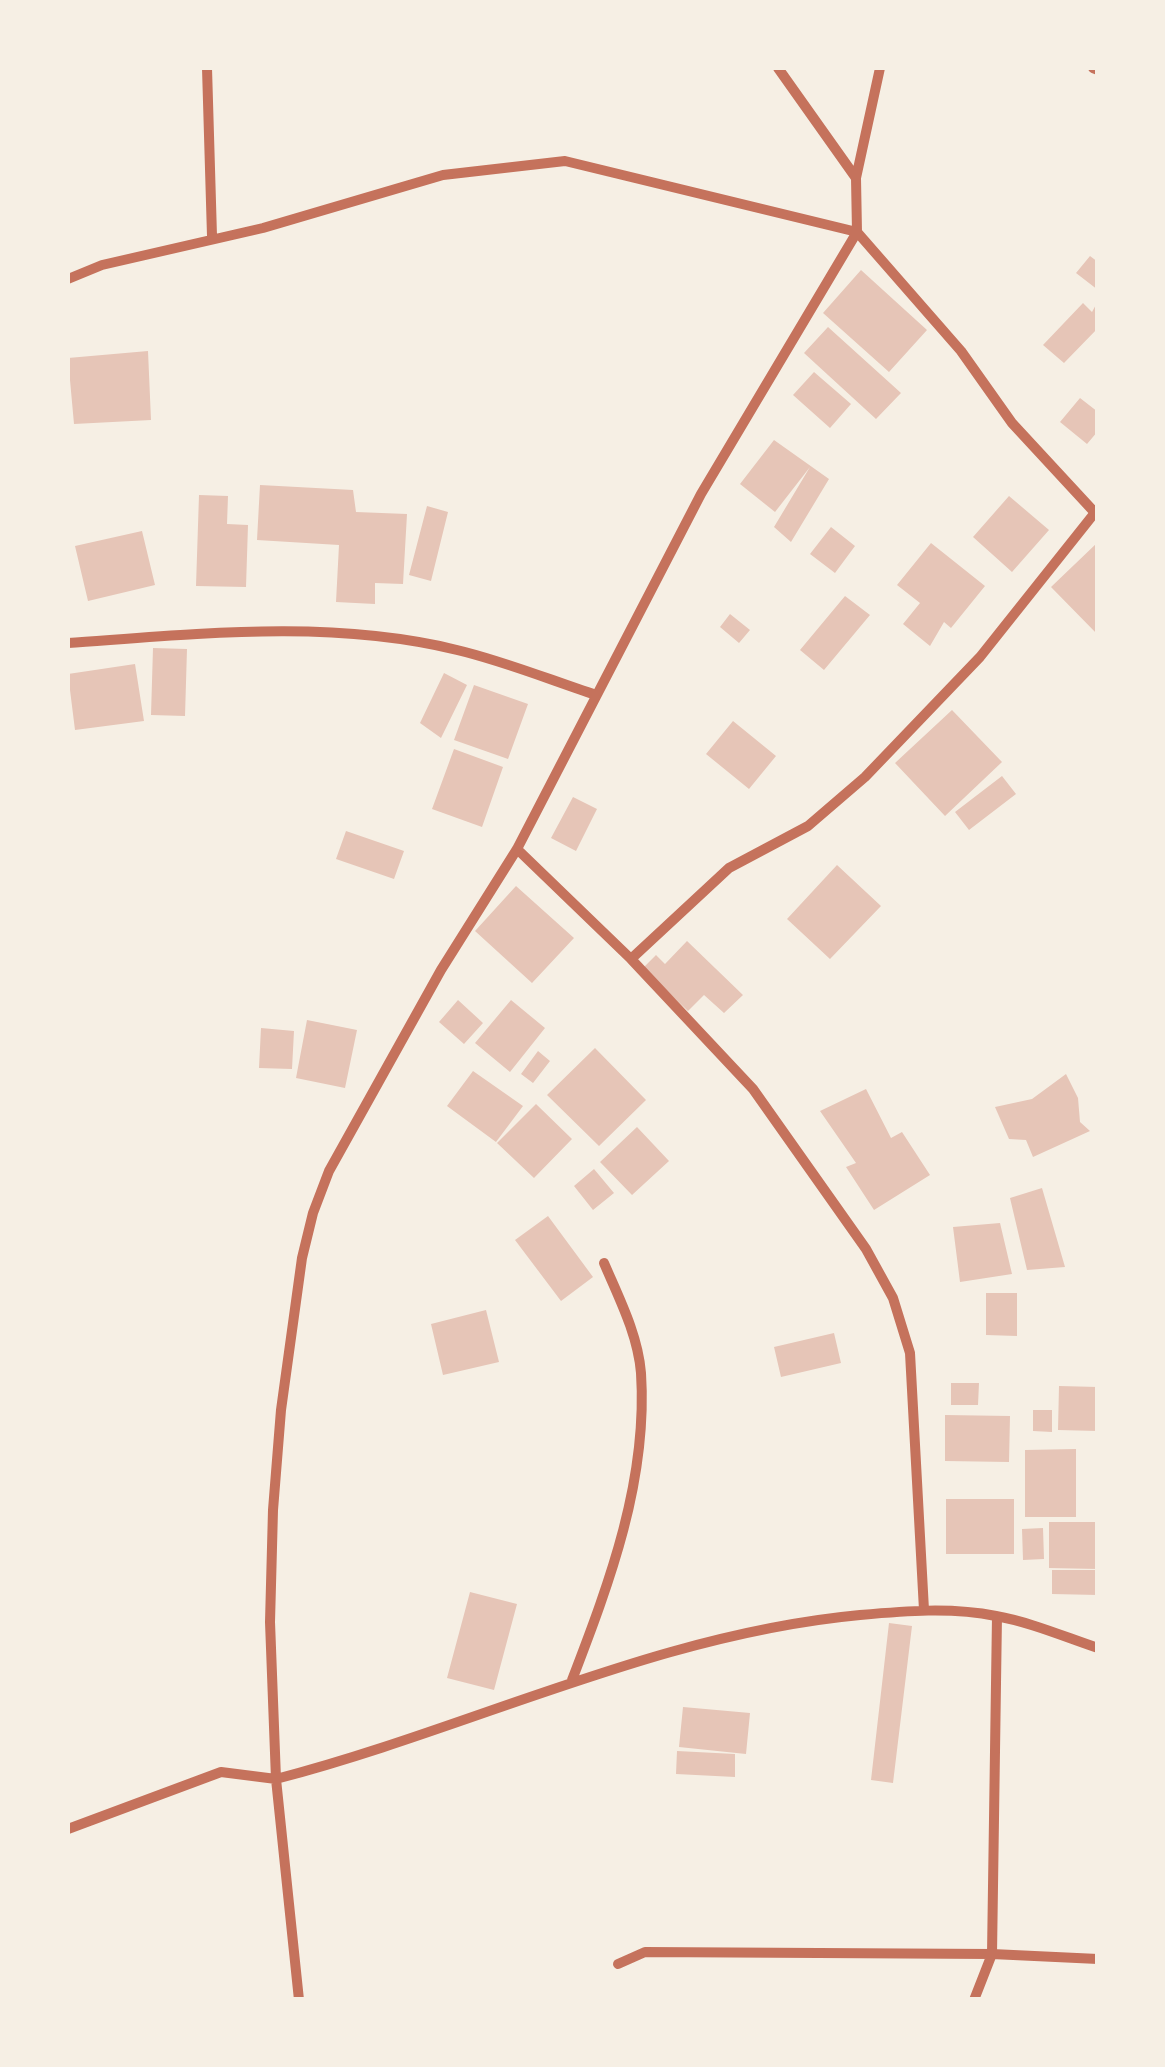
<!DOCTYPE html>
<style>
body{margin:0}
#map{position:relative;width:1165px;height:2067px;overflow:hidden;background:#f6efe4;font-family:"Golos Text",sans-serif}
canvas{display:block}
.frame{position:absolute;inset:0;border:70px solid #f6efe4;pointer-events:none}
</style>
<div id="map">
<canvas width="1165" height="2067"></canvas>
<div class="frame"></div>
</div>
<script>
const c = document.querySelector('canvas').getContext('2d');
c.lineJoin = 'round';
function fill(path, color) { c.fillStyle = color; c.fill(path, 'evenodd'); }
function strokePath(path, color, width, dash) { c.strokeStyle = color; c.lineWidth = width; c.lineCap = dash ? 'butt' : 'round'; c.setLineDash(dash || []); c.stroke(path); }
const building = new Path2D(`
 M1090,256l8,6v28l-22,-17z
 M861,270l66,60 -38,42 -66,-59z
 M1098,301v27l-34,35 -21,-18 40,-42 9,9z
 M828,327l73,66 -25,26 -72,-66z
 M148,351l3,69 -77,4 -6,-66z
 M814,372l37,32 -21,24 -37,-33z
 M1080,398l18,14v19l-11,13 -27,-22z
 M774,440l55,39 -38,63 -17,-15 36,-60 -35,45 -35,-28z
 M260,485l93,5 3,22 51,2 -4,70 -28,-1v21l-39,-2 3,-57 -82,-5z
 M199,495l29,1 -1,28 21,1 -2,62 -50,-1z
 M1009,496l40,34 -37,42 -39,-35z
 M427,506l21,6 -17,69 -22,-6z
 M831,527l24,19 -20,27 -25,-19z
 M142,531l13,54 -67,16 -13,-55z
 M1098,542v93l-47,-48z
 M931,543l54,43 -34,42 -7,-6 -14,24 -27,-22 17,-21 -23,-18z
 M845,596l25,19 -46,55 -24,-20z
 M730,614l20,16 -11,13 -19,-16z
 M153,648l34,1 -2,67 -34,-1z
 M135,664l9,57 -69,9 -7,-56z
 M444,673l23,12 -26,53 -21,-15z
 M474,685l54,19 -20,55 -54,-19z
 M952,710l50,52 -57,54 -50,-53z
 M733,721l43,35 -27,33 -43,-35z
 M454,749l49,18 -21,60 -50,-18z
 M1002,776l14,18 -47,36 -14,-18z
 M573,797l24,12 -21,42 -25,-13z
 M346,831l58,20 -10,28 -58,-20z
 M837,865l44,41 -51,53 -43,-40z
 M516,886l58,52 -42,45 -57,-52z
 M687,941l56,54 -19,18 -20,-18 -16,16 -45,-43 13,-13 9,9z
 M458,1000l25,23 -19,21 -25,-22z
 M511,1000l34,28 -35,44 -35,-29z
 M307,1020l50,10 -12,58 -49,-10z
 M261,1028l33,3 -2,38 -33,-1z
 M595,1048l51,52 -47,46 -52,-51z
 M538,1051l12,10 -17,22 -12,-9z
 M473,1071l50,35 -27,36 -49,-36z
 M1066,1074l12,24 2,24 10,9 -57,26 -7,-17 -17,-1 -14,-32 37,-8z
 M866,1089l25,49 11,-6 28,43 -56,35 -28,-43 10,-4 -36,-52z
 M536,1104l36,35 -38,39 -37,-35z
 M637,1127l32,34 -37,34 -32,-33z
 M594,1169l20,24 -21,17 -19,-24z
 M1042,1188l23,79 -38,3 -17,-72z
 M548,1216l45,61 -32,24 -46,-61z
 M1000,1223l12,51 -52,8 -7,-55z
 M986,1293h31v43l-31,-1z
 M486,1310l13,52 -56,13 -12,-51z
 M834,1333l7,30 -60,14 -7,-30z
 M951,1383h28l-1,22h-27z
 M1059,1386l39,1v44l-40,-1z
 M1033,1410h19v22l-19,-1z
 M945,1415l65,1 -1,46 -64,-1z
 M1076,1449v68h-51v-67z
 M946,1499h68v55h-68z
 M1049,1522h49v47l-49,-1z
 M1043,1528l1,31 -21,1 -1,-31z
 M1052,1570h46v25l-46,-1z
 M470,1592l47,12 -23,86 -47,-12z
 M889,1623l23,3 -19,157 -22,-3z
 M683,1707l67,6 -4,41 -67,-7z
 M677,1751l58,3v23l-59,-3z`);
const minor = new Path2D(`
 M207,68l5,168
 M778,68l78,110
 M1093,68l5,2
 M68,279l34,-14 161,-37 180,-53 122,-14 292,71 -1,-54 24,-110
 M1098,516l-86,-93 -51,-72 -104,-119 -156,262 -184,355 -76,121 -112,201 -16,42 -11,45 -21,152 -8,100 -3,112 6,157c196,-51 380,-145 584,-164 45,-4 91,-8 136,1 34,6 69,21 102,32
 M68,643c128,-9 262,-24 389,7 47,11 93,30 139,45
 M517,849l114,110 122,130 113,160 27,49 17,55 14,257
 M631,959l98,-91 79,-42 57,-49 115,-120 117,-147
 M572,1680c38,-99 76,-200 69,-307 -3,-38 -22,-75 -37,-110
 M68,1829l153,-57 55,7 23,221
 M618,1964l27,-12 347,2 5,-338
 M974,2000l18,-46 106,5`);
fill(building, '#e6c5b7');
strokePath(minor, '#c5725c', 10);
</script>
